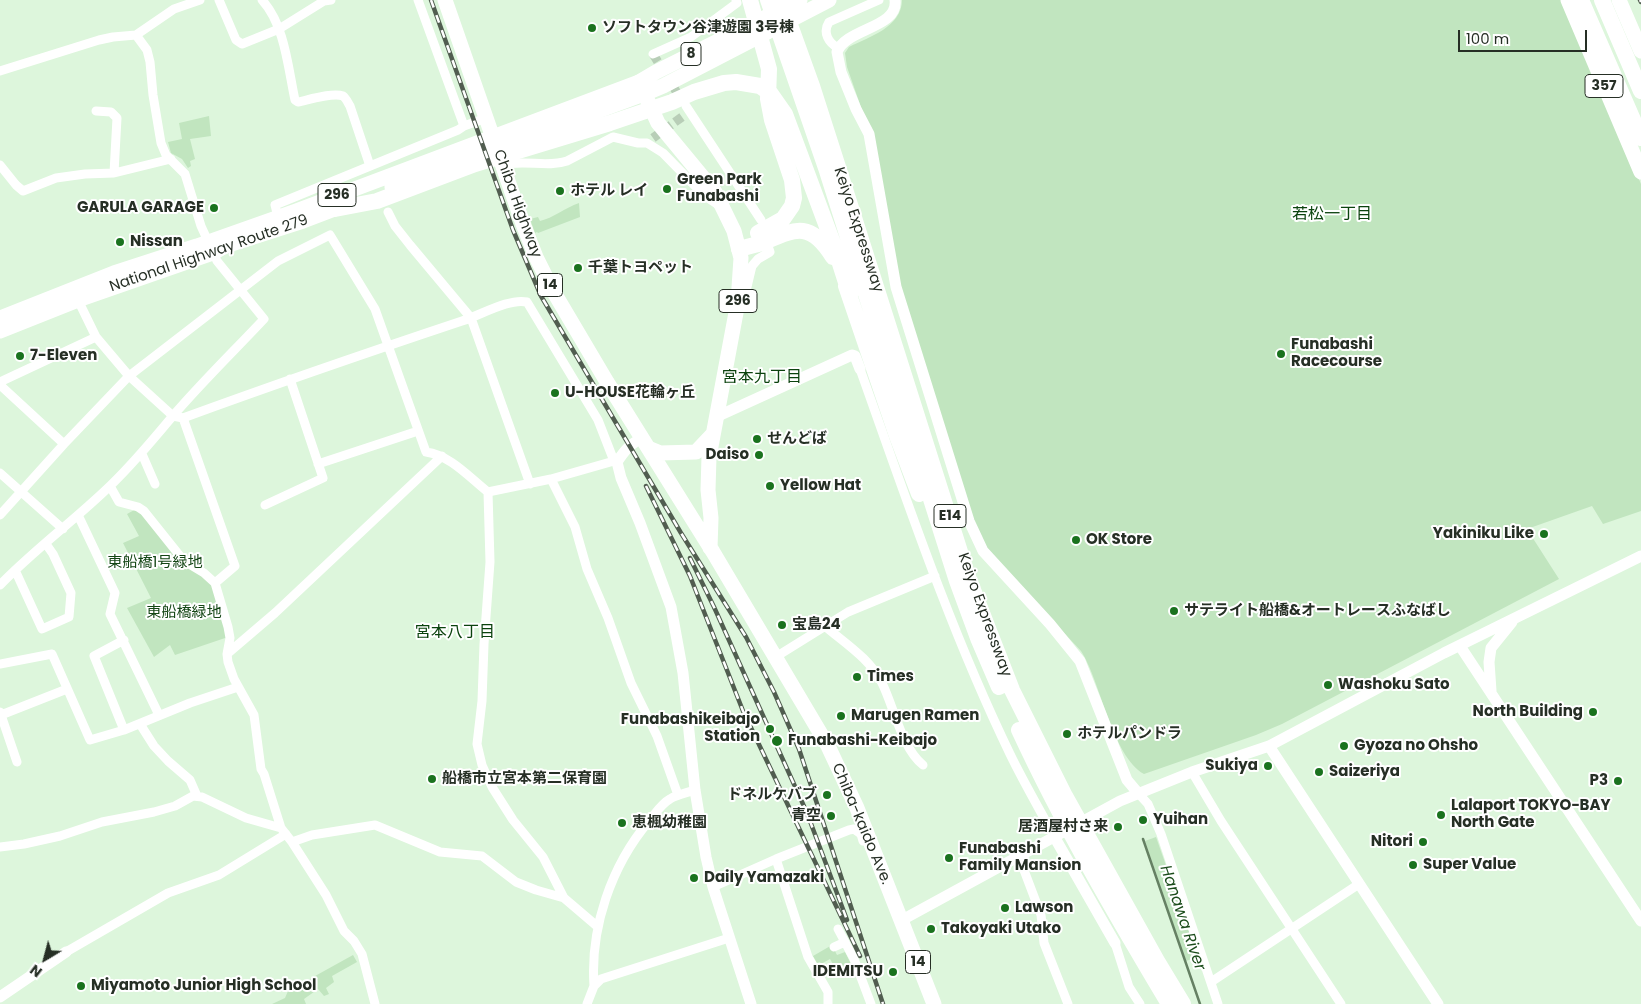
<!DOCTYPE html>
<meta charset="utf-8">
<style>
body{margin:0}
#map{position:relative;width:1641px;height:1004px;overflow:hidden;background:#ddf6dc;font-family:Poppins,sans-serif}
canvas{display:block}
.north{position:absolute;left:20px;top:934px;width:50px;height:50px;-webkit-text-stroke:4px #fff;paint-order:stroke;rotate:217deg;font-size:14px;font-weight:700;line-height:20px;text-align:center;color:#262f25}
.north::after{content:'';display:block;margin:auto;width:18px;height:22px;background:#262f25;clip-path:polygon(50% 0,100% 100%,50% 72%,0 100%)}
.scale{position:absolute;left:1458px;top:30px;width:129px;height:22px;box-sizing:border-box;border:2px solid #262f25;border-top:0;padding-left:6px;font-size:15px;line-height:18px;white-space:nowrap;color:#262f25;-webkit-text-stroke:4px #fff;paint-order:stroke}
</style>
<div id="map">
<canvas width="1641" height="1004"></canvas>
<div class="north">N</div>
<div class="scale">100 m</div>
</div>
<script>
const c = document.querySelector('canvas').getContext('2d');
c.lineJoin = 'round';
function fill(path, color) { c.fillStyle = color; c.fill(path, 'evenodd'); }
function strokePath(path, color, width, dash) { c.strokeStyle = color; c.lineWidth = width; c.lineCap = dash ? 'butt' : 'round'; c.setLineDash(dash || []); c.stroke(path); }
function label(font, color, halo, rows, align = 'center') {
  c.font = font + ' Poppins,"Noto Sans JP",sans-serif'; c.lineWidth = 4; c.setLineDash([]); c.textBaseline = 'middle'; c.strokeStyle = halo; c.fillStyle = color; for (const [text, x, y, turn = 0] of rows) {
    c.save(); c.translate(x, y); c.rotate((+turn || 0) * Math.PI / 180); c.textAlign = isNaN(turn) ? turn : align; if (halo) c.strokeText(text, 0, 0); c.fillText(text, 0, 0); c.restore();
  }
}
const green = new Path2D(`
 M902,0h660l79,184v327l-38,13 -11,-18 -65,23 32,50 -277,145 -26,11 -112,39c-32,-18 -43,-92 -63,-123l-87,-93 -9,-11 -9,-19 -72,-226 -41,-189 -16,-46 -2,-14 4,-6c20,-10 53,-20 53,-47z
 M209,116l2,20 -21,3 5,20 -5,2 1,5 -3,2 -6,-9 -11,-6 -3,-11 14,-3 -3,-16z
 M579,203l1,14 -42,16 -1,-1 -2,1 -5,-14 8,-2 2,4c13,-3 25,-13 39,-18z
 M136,509l76,76 16,52 -53,18 -5,-10 -16,12 -27,-49 24,-10 -28,-55 16,-7 -12,-22z
 M1156,837l42,120 -12,4 -41,-120z
 M832,945l5,10 8,-3 6,12 -14,7 -7,-12 -9,5 -1,-2 -3,1 -4,-7z
 M353,955l4,7 -25,14 2,6 -8,6 3,6 -5,2 -6,-7 -14,10 2,5h-34l13,-6 3,-7z`);
const stream = new Path2D(`
 M1143,839l57,165`);
const minorTunnel = new Path2D(`
 M653,54l29,47
 M653,138l29,-21`);
const minor = new Path2D(`
 M219,0l17,40 6,4 37,-15 45,-28 7,-1
 M262,0c23,25 26,68 33,100l3,2c10,-2 35,-10 45,-6 3,2 5,7 7,10l20,60
 M838,48c-9,-5 -16,-15 -9,-26l50,-22
 M653,54l38,-17 46,-34 -1,-3
 M0,71l99,-31 14,-3 23,-2 38,-26 26,-9
 M686,106l75,114
 M96,111l15,1 6,6 -3,55 57,-14
 M464,126l22,-8
 M0,165l16,20 7,6 33,-13 29,-4 29,-1
 M502,165c22,-6 45,3 65,-4l46,-24 25,6h9l16,10 42,43 15,10
 M388,212l7,14 15,19 61,73 59,166
 M278,217l-3,-12 183,-75 6,-4 -46,-126
 M78,300l18,37 33,39 44,40 10,2c93,-34 186,-66 279,-97 19,-6 47,-23 65,-19l71,118 16,41
 M739,301l7,-10 6,-25 6,-7 12,-7 -1,-3
 M860,369c46,129 90,261 150,385 14,29 30,56 45,84
 M0,382l96,-45
 M0,385l64,59
 M183,418l52,148 -20,17
 M142,454l13,30
 M318,464l100,-33
 M0,473l63,56
 M551,479l24,48 12,42 21,49 23,65 26,53 21,59
 M110,486l9,16 19,5 6,4 40,50 20,12 11,10 13,44 2,11 -3,16 1,8 6,17 20,36 7,54 3,5 17,54 11,14 34,53 18,36 10,10 8,13 13,50
 M488,492l2,70 -6,82 -2,57 -5,43 5,21 10,22 21,33 30,37 21,41
 M265,505l58,-27 -33,-99
 M0,515l64,-71 65,-68 149,-115 52,-26 45,74 51,143c24,3 43,25 62,40l63,-13 63,-18 3,1
 M78,515l37,78 -5,21 49,101
 M15,570l27,59 27,-12 2,-24 -18,-39 -7,-10
 M0,585c35,-36 75,-65 111,-100 22,-21 41,-44 61,-68 29,-34 61,-65 92,-98l-47,-58 -16,-35 -16,-52 -19,-19 -5,-12 -8,-48 -3,-33 -3,-12 -11,-15
 M826,627c20,17 44,32 56,56 12,24 20,66 41,82
 M124,640l-30,16 30,74
 M227,654l48,-41 167,-157
 M774,658l74,-46 87,-36
 M0,664l52,-10 38,86 34,-10 66,-27 48,-16
 M0,712l17,50
 M1,715l66,-26
 M140,724l14,22 14,15 22,19 7,16
 M1192,772l29,49 120,183
 M1138,793l10,11 13,30 57,170
 M292,842l20,-7 63,-10 65,27 42,4 34,26 20,8 28,8 34,29
 M0,847l24,-3 36,-8 42,-14 52,-10 21,-6 18,-10 9,1 44,21 35,10
 M1019,857l22,58 3,28 24,61
 M776,859l32,98 20,35v12
 M713,887l63,-28 73,-29 5,-1 7,5 2,7
 M838,929l16,30 17,45
 M1115,943l14,44 11,17
 M834,947l11,-5
 M66,952l102,-59 51,-18 67,-41
 M1211,982l148,-98
 M594,986c-4,-58 17,-120 55,-165 6,-7 12,-17 21,-22 8,-5 17,-6 25,-9
 M587,1004l7,-18 7,-7 128,-41`);
const tertiary = new Path2D(`
 M895,0c4,28 -49,28 -58,52l4,20 15,37 13,25 27,153 73,234 14,30 67,73 30,37 47,119 11,13
 M716,417l136,-62 3,1 5,13
 M642,438c-13,7 -17,12 -25,24l4,16 19,45 31,84 12,66 12,117 11,67 7,30 38,117
 M1460,646l181,275
 M1491,691l-2,-29 2,-14 21,-26
 M1269,746l169,258
 M1055,838l60,105
 M902,920l218,-119 72,-29 77,-26 175,-93 197,-97
 M0,997l66,-45`);
const primary = new Path2D(`
 M639,82l17,-10 144,-72
 M644,94l19,-8 166,-86`);
const trunk = new Path2D(`
 M445,0l78,224 13,33 16,32 55,93 106,170 115,194 29,62 77,196
 M1568,0l73,172
 M1619,0l22,51
 M392,187l252,-93
 M0,318l114,-45 83,-27 99,-35 343,-129 19,41 57,69 19,39 7,27 -3,44 -29,155 -1,33 3,28 -1,30
 M0,331l78,-31 135,-47 12,-7 78,-25 42,-16
 M648,448l12,5 36,-1 17,-18`);
const motorway = new Path2D(`
 M750,0l19,69 -1,30 4,21 20,60 2,18 -2,8 -9,13 -25,14
 M768,0l59,171 130,410 21,57 21,49
 M781,0l31,86 26,81 130,410 44,113 53,106 92,165 26,43
 M1581,0l60,138
 M1602,0l39,91
 M335,209l42,-8 98,-37 135,-41 62,-21 22,-10 30,-9 12,-1 24,4 11,8 14,20 51,137 14,44
 M739,249c7,-2 16,-4 23,-6 33,-14 48,-23 71,14
 M846,286l51,150 22,58
 M1019,730c44,95 97,185 150,274`);
const rail = new Path2D(`
 M431,0l82,230 28,66 140,237 65,104 28,55 25,57 84,255
 M1640,0l1,2
 M646,486l44,90 53,135 117,245
 M690,558l24,49 93,206 40,107`);
const markers = [
 [592,28,5,"#1a721e"],
 [667,189,5,"#1a721e"],
 [560,191,5,"#1a721e"],
 [214,208,5,"#1a721e"],
 [120,242,5,"#1a721e"],
 [578,268,5,"#1a721e"],
 [1281,354,5,"#1a721e"],
 [20,356,5,"#1a721e"],
 [555,393,5,"#1a721e"],
 [757,439,5,"#1a721e"],
 [759,455,5,"#1a721e"],
 [770,486,5,"#1a721e"],
 [1544,534,5,"#1a721e"],
 [1076,540,5,"#1a721e"],
 [1174,611,5,"#1a721e"],
 [782,625,5,"#1a721e"],
 [857,677,5,"#1a721e"],
 [1328,685,5,"#1a721e"],
 [1593,712,5,"#1a721e"],
 [841,716,5,"#1a721e"],
 [770,729,5,"#1a721e"],
 [1067,734,5,"#1a721e"],
 [777,741,6,"#1a721e"],
 [1344,746,5,"#1a721e"],
 [1268,766,5,"#1a721e"],
 [1319,772,5,"#1a721e"],
 [432,779,5,"#1a721e"],
 [1618,781,5,"#1a721e"],
 [827,795,5,"#1a721e"],
 [1441,815,5,"#1a721e"],
 [831,816,5,"#1a721e"],
 [1143,820,5,"#1a721e"],
 [622,823,5,"#1a721e"],
 [1118,827,5,"#1a721e"],
 [1423,842,5,"#1a721e"],
 [949,858,5,"#1a721e"],
 [1413,865,5,"#1a721e"],
 [694,878,5,"#1a721e"],
 [1005,908,5,"#1a721e"],
 [931,929,5,"#1a721e"],
 [893,972,5,"#1a721e"],
 [81,986,5,"#1a721e"]
];
const shields = [
 [691,54,20],
 [1604,86,38],
 [337,195,38],
 [550,285,25],
 [738,301,38],
 [950,516,32],
 [918,962,25]
];
const shieldNames = [
 ["8",691,54],
 ["357",1604,86],
 ["296",337,195],
 ["14",550,285],
 ["296",738,301],
 ["E14",950,516],
 ["14",918,962]
];
const poiNames = [
 ["ソフトタウン谷津遊園 3号棟",602,28],
 ["Green Park",677,180],
 ["Funabashi",677,197],
 ["ホテル レイ",570,191],
 ["GARULA GARAGE",204,208,"right"],
 ["Nissan",130,242],
 ["千葉トヨペット",588,268],
 ["Funabashi",1291,345],
 ["Racecourse",1291,362],
 ["7-Eleven",30,356],
 ["U-HOUSE花輪ヶ丘",565,393],
 ["せんどば",767,439],
 ["Daiso",749,455,"right"],
 ["Yellow Hat",780,486],
 ["Yakiniku Like",1534,534,"right"],
 ["OK Store",1086,540],
 ["サテライト船橋&オートレースふなばし",1184,611],
 ["宝島24",792,625],
 ["Times",867,677],
 ["Washoku Sato",1338,685],
 ["North Building",1583,712,"right"],
 ["Marugen Ramen",851,716],
 ["Funabashikeibajo",760,720,"right"],
 ["Station",760,737,"right"],
 ["ホテルパンドラ",1077,734],
 ["Funabashi-Keibajo",788,741],
 ["Gyoza no Ohsho",1354,746],
 ["Sukiya",1258,766,"right"],
 ["Saizeriya",1329,772],
 ["船橋市立宮本第二保育園",442,779],
 ["P3",1608,781,"right"],
 ["ドネルケバブ",817,795,"right"],
 ["Lalaport TOKYO−BAY",1451,806],
 ["North Gate",1451,823],
 ["青空",821,816,"right"],
 ["Yuihan",1153,820],
 ["恵楓幼稚園",632,823],
 ["居酒屋村さ来",1108,827,"right"],
 ["Nitori",1413,842,"right"],
 ["Funabashi",959,849],
 ["Family Mansion",959,866],
 ["Super Value",1423,865],
 ["Daily Yamazaki",704,878],
 ["Lawson",1015,908],
 ["Takoyaki Utako",941,929],
 ["IDEMITSU",883,972,"right"],
 ["Miyamoto Junior High School",91,986]
];
const streetNames = [
 ["Chiba Highway",517,204,70],
 ["Keiyo Expressway",858,230,72],
 ["National Highway Route 279",209,254,-19],
 ["Keiyo Expressway",984,615,70],
 ["Chiba-kaido Ave.",861,824,67]
];
const parkNames = [
 ["東船橋1号緑地",155,563],
 ["東船橋緑地",184,613]
];
const neighbourhoodNames = [
 ["若松一丁目",1332,215],
 ["宮本九丁目",762,378],
 ["宮本八丁目",455,633]
];
const waterNames = [
 ["Hanawa River",1182,918,71]
];
fill(green, '#c1e5bf');
strokePath(stream, '#658063', 2.5);
strokePath(minorTunnel, '#b8ceb7', 9, [9, 4.5]);
strokePath(minor, '#fff', 9);
strokePath(tertiary, '#fff', 11);
strokePath(primary, '#fff', 15);
strokePath(trunk, '#fff', 15);
strokePath(motorway, '#fff', 16);
strokePath(rail, '#515d50', 4.5);
strokePath(rail, '#fff', 2.5, [8]);
for (const [x, y, r, color] of markers) { const dot = new Path2D(); dot.arc(x, y, r, 0, 2 * Math.PI); c.fillStyle = color; c.fill(dot); strokePath(dot, '#fff', 2); }
for (const [x, y, w] of shields) { const box = new Path2D(); box.roundRect(x - w / 2, y - 11.5, w, 23, 4); c.fillStyle = '#fff'; c.fill(box); strokePath(box, '#262f25', 1); }
label('bold 14px', '#262f25', null, shieldNames);
label('bold 15px', '#262f25', '#fff', poiNames, 'left');
label('15px', '#262f25', '#fff', streetNames);
label('15px', '#144615', '#fff', parkNames);
label('16px', '#0b430e', '#fff', neighbourhoodNames);
label('italic 16px', '#1c4d1c', '#fff', waterNames);
</script>
